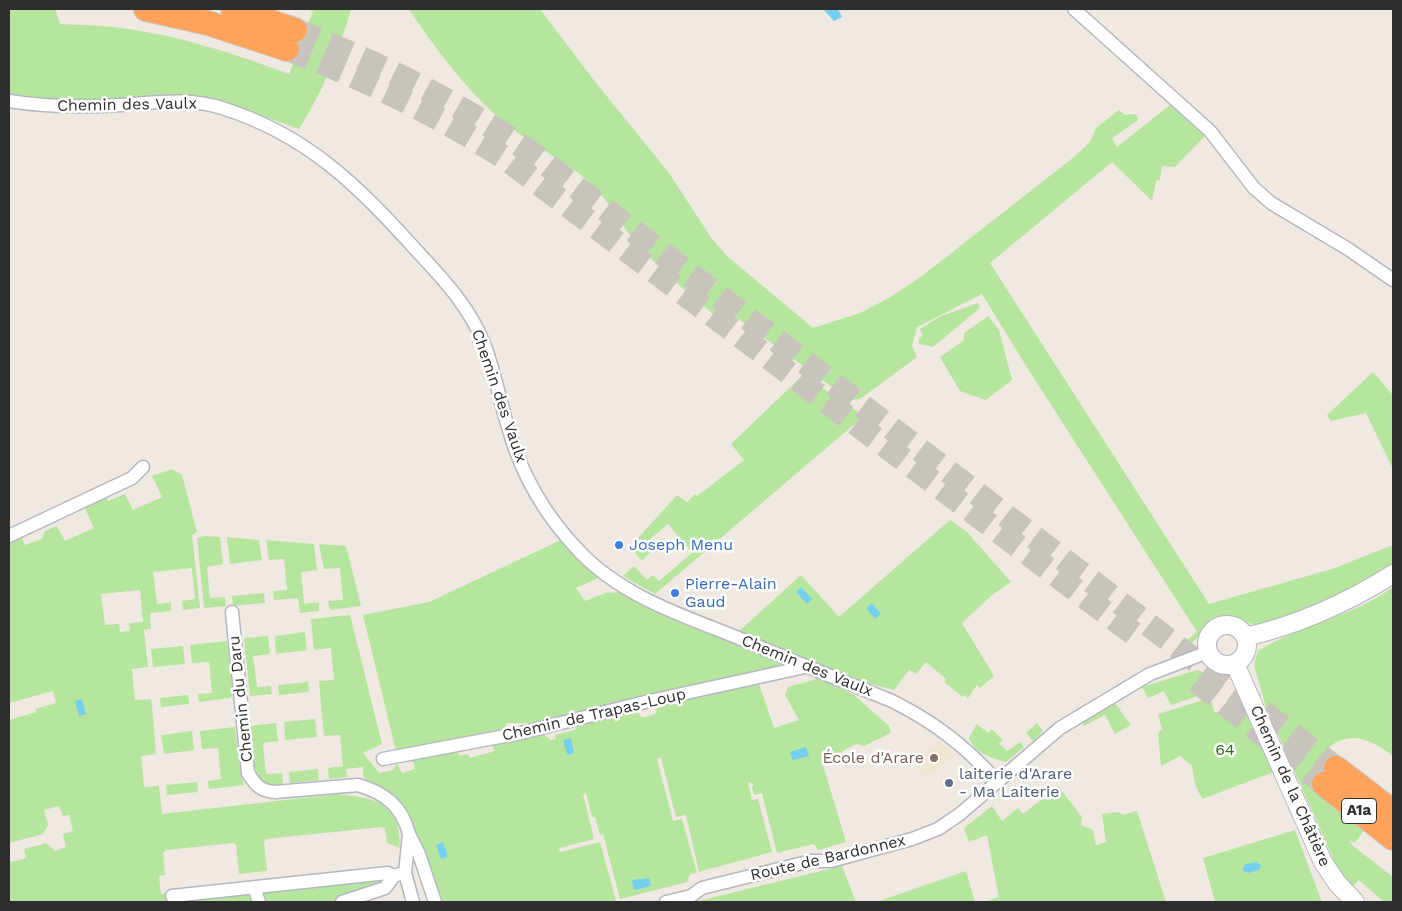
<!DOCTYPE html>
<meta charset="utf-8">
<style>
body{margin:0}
#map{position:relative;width:1402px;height:911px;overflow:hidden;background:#efe9e1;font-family:"Work Sans",sans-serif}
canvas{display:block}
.frame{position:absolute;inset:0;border:10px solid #2e2e2e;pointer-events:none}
</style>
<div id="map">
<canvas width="1402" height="911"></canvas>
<div class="frame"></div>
</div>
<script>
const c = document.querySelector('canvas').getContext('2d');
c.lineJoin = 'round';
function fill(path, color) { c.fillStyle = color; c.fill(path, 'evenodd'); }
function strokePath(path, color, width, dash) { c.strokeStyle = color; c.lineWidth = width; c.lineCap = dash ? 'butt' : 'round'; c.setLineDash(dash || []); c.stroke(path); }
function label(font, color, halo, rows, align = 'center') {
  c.font = font + ' "Work Sans",sans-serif'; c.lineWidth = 5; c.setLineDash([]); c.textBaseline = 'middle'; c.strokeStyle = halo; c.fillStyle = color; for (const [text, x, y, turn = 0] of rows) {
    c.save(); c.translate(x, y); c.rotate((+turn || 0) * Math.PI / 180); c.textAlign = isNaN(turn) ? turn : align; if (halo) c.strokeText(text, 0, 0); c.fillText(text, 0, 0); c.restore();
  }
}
const education = new Path2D(`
 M940,741l15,14 -29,23 -13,-17z`);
const green = new Path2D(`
 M9,9h46l5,15c20,1 41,1 61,4 57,7 114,26 168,46l24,-63 -7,-2h45c-12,43 -28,82 -52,120l-89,-32 -41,-1 -106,7 -54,-6z
 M409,9h131l56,74 73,90 43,66 16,18 85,71 47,-15 29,-15 33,-22 152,-119 16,-15 6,-14 23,-18 6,5 10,-1 3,3 -1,4 -25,17 5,9 53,-42 35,31 -30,31 -13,-1 -2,14 -4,1 -4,20 -40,-39 -122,101 219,341 123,-35 61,-24v21c-40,23 -82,48 -128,58 -15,3 -31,-8 -46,-3 -16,7 -26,24 -41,33l-2,-5 21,-17 -169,-263 -46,-75 -65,33 -5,19 5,11 -57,42 -10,1 -120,-87 -10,7c-30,-26 -61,-50 -86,-80 -16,-19 -28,-44 -47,-60 -21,-18 -46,-30 -69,-47 -44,-32 -79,-79 -109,-124z
 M978,303l2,5 -47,39 -14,-3v-5l4,-4 -3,-6 19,-12z
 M988,316l11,14 13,50 -26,20 -26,-9 -20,-34 24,-17v-7z
 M1373,372l20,23v74l-27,-56 -35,8 -4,-6z
 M803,375l61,41 -209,178 -32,-18 11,-10 13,14 6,-5 6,6 33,-28 -24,-29 -20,17 6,7 -12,13 -12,-14 47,-52 10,7 8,-8 2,2 47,-36 -13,-16z
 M172,469l10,6 15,57 -5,3 8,73 -17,2 -1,-9 13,-2 -3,-31 -39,4 4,32 14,-2v9l-21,2 1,16 -7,1 4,37 -16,2 3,31 16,-1 1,7 4,48 -15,2 3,31 15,-1 3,28 176,-20c41,5 62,8 62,54l-13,-5 -2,-14 -3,-2 -116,12 -2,3 3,29 -28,3 -3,-29 -2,-2 -68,7 -3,3 2,22 -6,1 2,18 225,-14 -4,7 -46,15h-327v-42l2,2 15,-4 -2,-9 22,-6 9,8 11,-4 -3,-13 10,-3 -4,-16 -6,1 -4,-10 -15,4 4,15 -5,9 -34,9v-123l27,-8 -1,-3 21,-6 -3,-12 -44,12v-160l13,-6 2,8 18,-6 3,-8 12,-5 8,15 29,-13 -9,-20 22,-10 1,3 17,-7 8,16 29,-13 -10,-21zM140,590l3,32 -14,1 1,8 -10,1 -1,-8 -14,1 -4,-31z
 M950,520l17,12 44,50 -20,14 -29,27 32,53 -14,12 -3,-3 -9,13 -4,-3 -1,2 -19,-15 2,-3 -20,-17 -10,12 -7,-4 -15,20 -38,-10 -119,-47 64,-58 38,42z
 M204,536l16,1 3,27 -16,3 3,31 15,-1 1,9 -22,2 -7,-70z
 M227,537l32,3 3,20 -32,4z
 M266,540l48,4 3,26 -16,2 3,32 15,-2v9l-19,2 -2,-15 -24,2 -1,-9 14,-1 -3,-31 -15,1z
 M561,540l37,38 -22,10 9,13 20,-8 16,-1 165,72 -2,3 -242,56h-36v10l-110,18 -33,-136 66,-13z
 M319,544l27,2 15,60 -31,4 -2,-9 15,-1 -3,-32 -16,1z
 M1393,587v169c-21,-16 -42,-27 -65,-8l13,10 23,72 -9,13 -6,-3 4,6 40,31v25h-9l-25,-22 -6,6 -16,-19 -71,-160 -12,-42 4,-14c42,-26 95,-34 135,-64z
 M264,593l1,10 -32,3 -1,-10z
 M350,615l32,129 -19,9 16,20 14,-3 4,-7 5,10 13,-4 -3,-10 46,-8 1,5 9,-2 2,4 25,-7 -3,-6 51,-11 8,6 5,-1 -1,-4 20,-5 2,-4 60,-16 5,8 13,-4 4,-9 100,-21 15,44 25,-8 -14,-25 3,-8 32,-9 34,17 35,31 2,7 -27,13 -8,-2 -17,9 2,6 -18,6 23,77 -28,8 -4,-6 -37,9 -15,-60 -8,2 -2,-8 2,-3 -6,-2 4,18 6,-1 14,53 -73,20 -13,-57 -10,2 -15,-60 -4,2 16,62 9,-2 15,54 -7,1 -3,8 -67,17 -17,-65 -3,1 -5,-18h-3l-6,-24 -3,1 11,45 -35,9 1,4 40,-10 16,59 -176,1 -29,-84 -5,-8 -19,-18 -21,-11 -3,-7v-19v12l-17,2 1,8 -18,2 -1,-11 15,-2 -3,-31 -16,1 -5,-55 15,-1 -3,-32 -17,2 -3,-31z
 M305,632l2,18 -31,4 -1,-18z
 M268,636l2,18 -17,2 4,31 14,-1 1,8 -22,2 -6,-58z
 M227,641l6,54 -3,3 -31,4 -1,-8 14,-1 -3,-31 -17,1 -2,-18z
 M183,646l2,18 -32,3 -2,-18z
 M1197,670l18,6 -13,5 5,12 -36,12 -7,-14 -16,7 -6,-11z
 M308,682l1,10 -30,3 -1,-10z
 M188,695l1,9 -28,3 -1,-9z
 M1210,698l5,15 28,-10 31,69 -72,27 -7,-15 -3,-18 -12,-10 -19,10 -3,-33 4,-4 -4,-15z
 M1114,702l17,23 -16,9 -10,-19 -21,11 -3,-6z
 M315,719l2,18 -32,3 -1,-18z
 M276,723l2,18 -15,2 3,31 16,-1 1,13c-35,2 -30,-34 -33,-60z
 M1037,723l6,8 -10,10 -7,-8z
 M977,724l11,9 4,-4 11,11 -4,3 8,8 13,-9 4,5 -18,15c-15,-4 -31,-9 -37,-24z
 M235,727l5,44 4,14 -35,4 -1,-8 13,-2 -3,-31 -16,1 -2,-18z
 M192,731l2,19 -30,4 -3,-19z
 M318,769l1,11 -29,3 -1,-11z
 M197,782l1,10 -31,3 -1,-10z
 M1058,786l24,31 -1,8 12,5 3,15 10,-3 -4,-28 17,-2 4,3 14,-4 29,91h-183l16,-5 -12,-62 -18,7 -5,-14 28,-22 10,15 16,-13 5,6z
 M1295,830l27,72h-107l-12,-44z
 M842,866l14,36h-158v-1z
 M966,871l9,31h-99z`);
const water = new Path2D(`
 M823,9h15l4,8 -8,4z
 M801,587l11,12 -5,5 -11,-12z
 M872,603l9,11 -6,5 -9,-11z
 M82,699l4,15 -7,2 -4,-15z
 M571,738l3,15 -7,2 -4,-15z
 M806,747l3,9 -16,4 -3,-8z
 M443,842l5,15 -7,2 -5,-14z
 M1256,862l5,3 -2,5 -11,3 -6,-3 3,-6z
 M649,878l2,8 -17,4 -2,-10z`);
const highwayTunnel = new Path2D(`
 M295,30c85,34 164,72 239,125l802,613
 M287,49c77,29 149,65 218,109l629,476
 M1197,681l127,103`);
const street = new Path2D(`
 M1074,9l136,122 44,57 17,15 77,46 45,31
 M9,101c31,5 61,6 92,5 41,-1 82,-11 121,2 86,27 136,78 194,142 26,28 54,57 68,94 11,27 15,55 24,83 13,47 38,90 72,125 42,44 101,63 156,85 52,22 104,43 156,64 42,21 72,44 104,79
 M9,536l123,-58 11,-11
 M232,612l16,161c8,13 13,18 27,19l83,-7c27,8 44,21 51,49
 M383,759l138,-26 124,-31 160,-35
 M254,887l5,15
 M172,896l216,-23 6,3
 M342,902l43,-14 9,-12 6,-2
 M413,902l-8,-29 4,-39 10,20 16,48
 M666,902l25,-6 11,-8 109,-27h20l81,-22 26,-10 22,-15 100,-86 90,-54 58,-22`);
const secondary = new Path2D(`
 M1207 645a20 20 0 1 1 40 0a20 20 0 1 1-40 0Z
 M1245,637c53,-12 102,-34 148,-63
 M1235,664l88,198 14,21 18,19`);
const highway = new Path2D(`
 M146,9l62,14 79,26
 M233,9l62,21
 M1336,768l57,44
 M1324,784l69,54`);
const markers = [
 [619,545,5,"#3f7fe0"],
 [675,593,5,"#3f7fe0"],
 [934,758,5,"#8d6e63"],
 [949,783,5,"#5c6f8a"]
];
const shields = [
 [1359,811,35]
];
const shieldNames = [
 ["A1a",1359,811]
];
const streetNames = [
 ["Chemin des Vaulx",127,105,-1],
 ["Chemin des Vaulx",499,396,71],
 ["Chemin des Vaulx",807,666,22],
 ["Chemin du Daru",241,699,-96],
 ["Chemin de Trapas-Loup",594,715,-13],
 ["Chemin de la Châtière",1290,786,66],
 ["Route de Bardonnex",828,858,-13]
];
const shopNames = [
 ["Joseph Menu",629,545],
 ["Pierre-Alain",685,584],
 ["Gaud",685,602]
];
const parkNames = [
 ["64",1225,750]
];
const educationNames = [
 ["École d'Arare",924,758]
];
const serviceNames = [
 ["laiterie d'Arare",959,774],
 ["- Ma Laiterie",959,792]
];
fill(education, '#f0e6d1');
fill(green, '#b6e59e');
fill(water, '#75cff0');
strokePath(highwayTunnel, '#c8c4bd', 24, [24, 12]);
strokePath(street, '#b4b7c1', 15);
strokePath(secondary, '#b4b7c1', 20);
strokePath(highway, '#c9c9c9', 26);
strokePath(street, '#fff', 12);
strokePath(secondary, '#fff', 18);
strokePath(highway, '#ffa35c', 24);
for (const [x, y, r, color] of markers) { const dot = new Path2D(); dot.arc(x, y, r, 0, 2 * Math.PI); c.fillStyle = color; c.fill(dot); strokePath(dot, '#fff', 2); }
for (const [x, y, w] of shields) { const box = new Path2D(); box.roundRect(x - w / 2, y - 12.5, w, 25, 4); c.fillStyle = '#fff'; c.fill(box); strokePath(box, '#2e2e2e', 1); }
label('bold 15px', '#2e2e2e', null, shieldNames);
label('16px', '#2e2e2e', '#fff', streetNames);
label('16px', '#366cbe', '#fff', shopNames, 'left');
label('16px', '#2c6e1b', '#fff', parkNames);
label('16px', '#785e54', '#fff', educationNames, 'right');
label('16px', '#4e5e75', '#fff', serviceNames, 'left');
</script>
